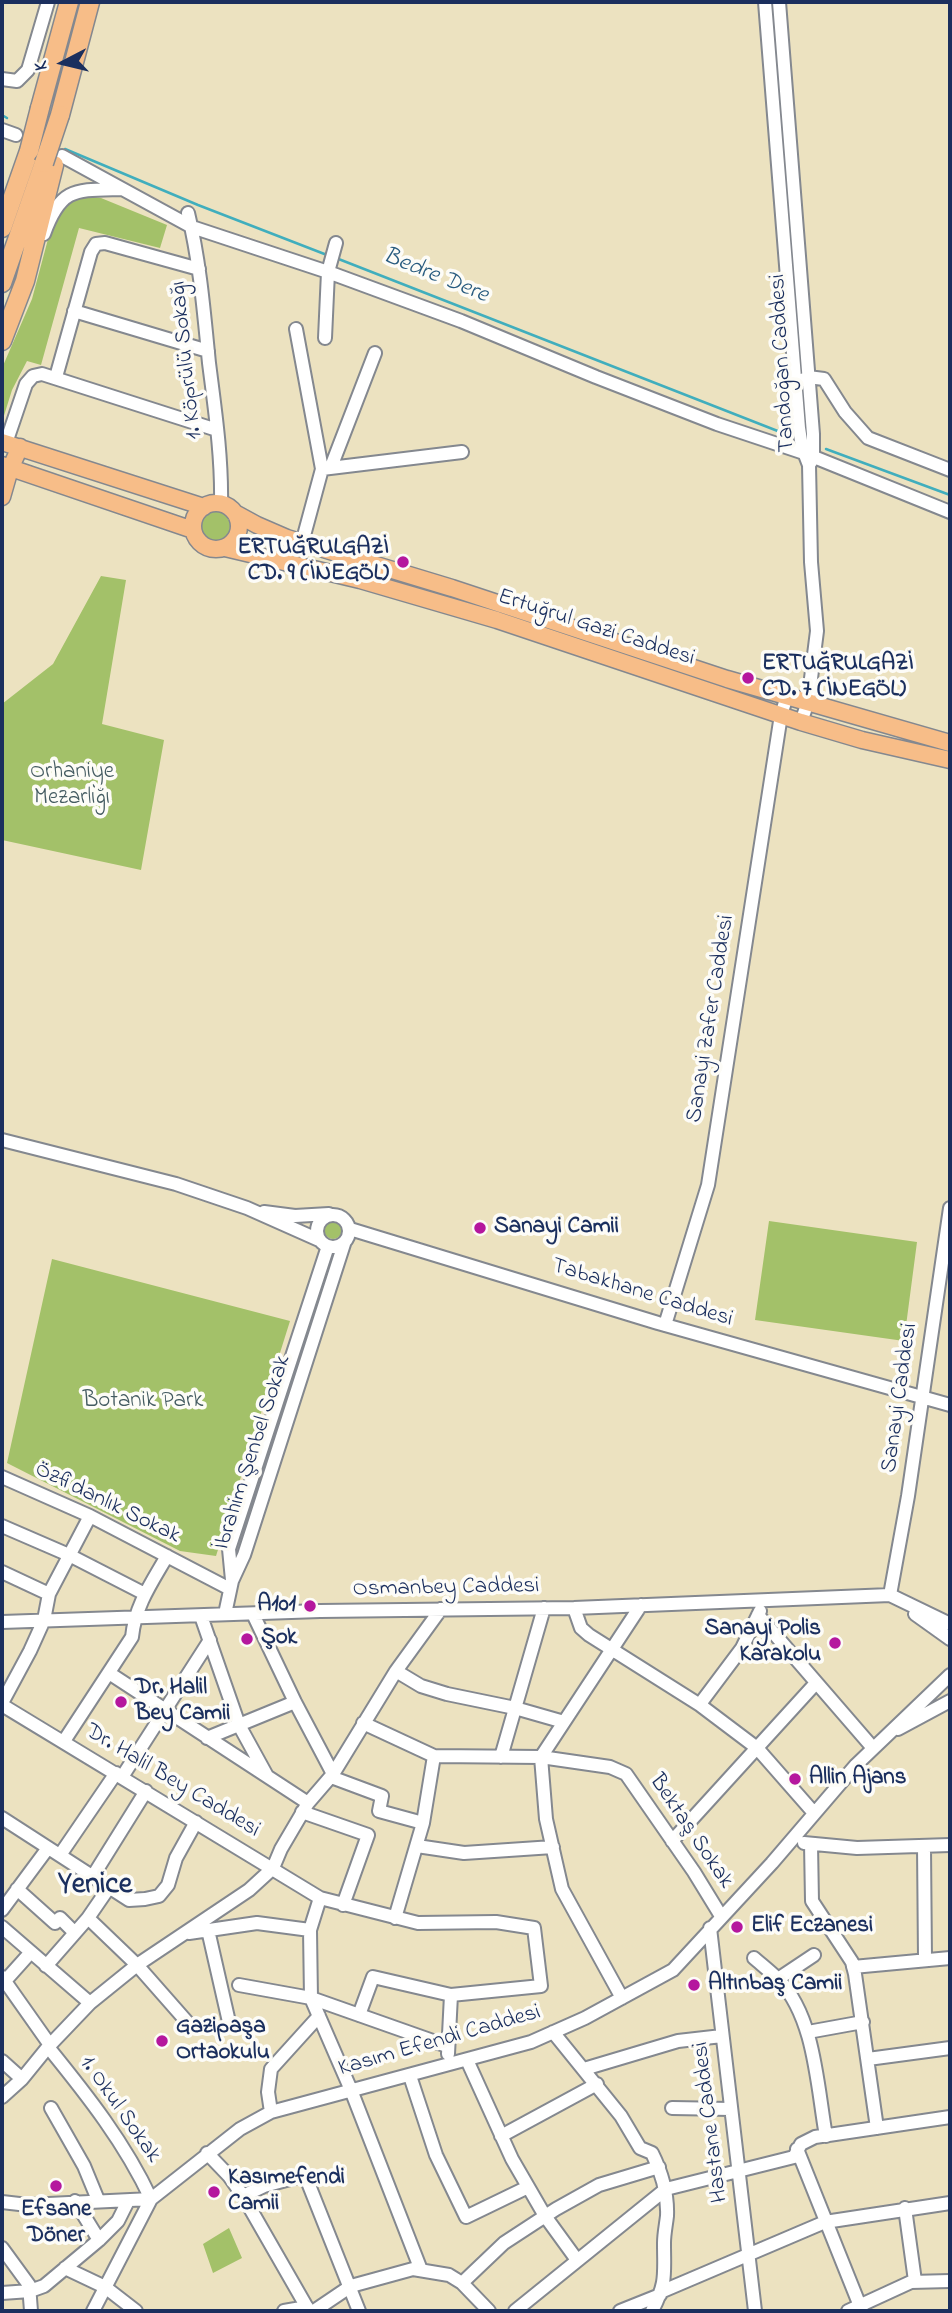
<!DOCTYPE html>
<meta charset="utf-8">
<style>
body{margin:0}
#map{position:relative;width:952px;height:2313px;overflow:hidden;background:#ece2c0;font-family:"Indie Flower",sans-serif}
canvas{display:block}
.frame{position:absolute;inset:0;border:4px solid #1b2f5e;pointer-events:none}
.north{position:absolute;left:28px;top:28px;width:70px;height:70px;-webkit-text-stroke:5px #fdfcf7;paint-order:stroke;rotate:263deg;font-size:19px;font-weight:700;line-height:28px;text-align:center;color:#1b2f5e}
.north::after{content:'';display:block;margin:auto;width:24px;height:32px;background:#1b2f5e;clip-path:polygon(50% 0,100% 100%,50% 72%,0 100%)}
</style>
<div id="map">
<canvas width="952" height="2313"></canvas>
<div class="frame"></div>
<div class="north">K</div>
</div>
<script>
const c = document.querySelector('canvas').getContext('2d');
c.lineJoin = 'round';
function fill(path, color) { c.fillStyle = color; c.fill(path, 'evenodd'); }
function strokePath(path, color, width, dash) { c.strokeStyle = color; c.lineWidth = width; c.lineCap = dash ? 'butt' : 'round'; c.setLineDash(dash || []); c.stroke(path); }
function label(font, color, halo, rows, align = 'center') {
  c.font = font + ' "Indie Flower",sans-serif'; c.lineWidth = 7; c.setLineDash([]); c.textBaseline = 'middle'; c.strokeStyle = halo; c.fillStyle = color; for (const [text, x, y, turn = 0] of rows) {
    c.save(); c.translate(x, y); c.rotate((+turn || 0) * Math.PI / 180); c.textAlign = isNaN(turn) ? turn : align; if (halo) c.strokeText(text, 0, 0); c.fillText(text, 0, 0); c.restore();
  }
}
const green = new Path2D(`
 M778,106h4l10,133h-4z
 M85,196l16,2 66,27 -7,23 -81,-20 -38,137 -14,-4 -15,29 -10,32v-54l30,-69 23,-86 15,-11z
 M200 526a15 15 0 1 1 30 0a15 15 0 1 1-30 0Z
 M101,576l25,4 -24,144 62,16 -23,130 -139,-30v-136l51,-40z
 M769,1221l148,21 -13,99 -149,-21z
 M324 1230a9 9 0 1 1 18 0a9 9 0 1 1-18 0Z
 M52,1259l238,62 -74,235 -36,-5 -173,-88z
 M229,2228l13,30 -29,15 -10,-29z`);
const stream = new Path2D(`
 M2,115l5,3
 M65,149l133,56 129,50
 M336,258l457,179
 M826,449l124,46`);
const minor = new Path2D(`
 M765,2l34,426 3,19 7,18 2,97 6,69 -9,71 -7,20
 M779,2l34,432v23l-2,5
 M2,79l15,2 11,-11 20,-68
 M2,130l14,5
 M62,156l130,71 136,45 133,49 135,56 121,47 87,29 146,59
 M188,213c12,49 16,100 21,150 6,47 13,94 12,141
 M44,234c17,-47 31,-44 77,-45
 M74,311l134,40
 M296,329l26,140 -20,74
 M325,338l3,-66 8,-29
 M56,377l35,-125 5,-8 9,-1 94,26
 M802,380l6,-3 16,2 21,33 23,26 82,32
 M6,443l20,-59 7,-8 9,-2 175,56
 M331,467l44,-114
 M322,469l140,-17
 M2,1140l174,44 71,24 72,32
 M264,1212l31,4 34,-2
 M317 1231a16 16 0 1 1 32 0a16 16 0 1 1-32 0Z
 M350,1229l308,94 292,82
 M665,1325l43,-140 73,-470 6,-19
 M2,1477l88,39 140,73
 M2,1526l67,29 76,39
 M2,1572l47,22
 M232,1580l-3,-31 99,-303
 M890,1595l18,-99 42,-288
 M574,1608l7,20 8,7 111,70 57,43 57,65
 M225,1614l7,-33 12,-26 100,-311
 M253,1614l42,88 38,72
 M915,1614l35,25
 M758,1615l115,133
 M201,1616l38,109 28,51
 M2,1622l318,-11 254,-3 316,-13 60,29
 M396,1671l25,15 26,8 68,14 49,14
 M109,1673l199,130
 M2,1703l28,-52 14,-31 5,-26 41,-78
 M700,1704l42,-56 18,-37
 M2,1705l318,193 98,25 78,-1 38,6 7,58 -90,9 -78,-18 -14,38
 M363,1723l71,33 107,1 69,10 16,7 68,98 27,44
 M898,1729l52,-28
 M207,1738l88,-36
 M64,1741l68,-104c3,-31 20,-55 35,-81
 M501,1757l43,-149
 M541,1757l5,62 16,70 60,109
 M541,1757l100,-152
 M122,1777l88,-137
 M331,1777l51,19 -3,15 44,12
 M302,1812l66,23 -25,70
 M2,1818l127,82 16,-1 14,-3 9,-11 8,-27 20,-36
 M672,1841l144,-158
 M804,1843l53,5 93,-3
 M811,1844l1,57 40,61 3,12 22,154
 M417,1846l47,7 89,-6
 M924,1847l1,112
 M60,1855l56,-82
 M93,1876l53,-85
 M17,1889l38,34 5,-5 15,15
 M320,1898l-10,32 1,68 40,92 70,180
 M2,1910l46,-62
 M88,1918l49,47 51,58
 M395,1918l28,-95 11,-67
 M2,1927l88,76
 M710,1928l45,383
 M208,1930l21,92
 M189,1933l68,-10 53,7
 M754,1958c8,7 17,14 25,22 36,38 38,106 47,156
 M46,1966l42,-48 22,-32
 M853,1967l97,-9
 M2,1977l48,68
 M778,1979l36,-24
 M5,1981l26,-29
 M239,1985l72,13 136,48
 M553,2032l68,84 19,32 12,5c10,20 16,40 15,63 -1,9 -3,18 -3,27 0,32 3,39 -12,68
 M808,2032l55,-10
 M48,2047c39,48 77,96 103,152
 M448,2054l3,-59
 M868,2059l82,-11
 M467,2060l45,99 33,57 32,44
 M2,2061l20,18
 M584,2069l94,-28 44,-5
 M410,2076l26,79 30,62 62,-30
 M2,2097l20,-18 26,-32 42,-44 47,-38 112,-75 24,-22 8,-19 27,-46 25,-29 63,-103 45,-62
 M51,2108l33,58 14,34
 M672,2108l59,1
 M271,2112l-3,-20 3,-23 48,-53
 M501,2136l96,-52
 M797,2149l65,162
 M207,2153l22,23 14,20 66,115
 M243,2196l21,-10 41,-11 54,136
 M75,2201l24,39
 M2,2202l26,3 123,-6 89,-70 31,-17 260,-70 54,-24 88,-48 99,-107 84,-98 94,-90
 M905,2208l10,73
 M2,2248l27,37 2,26
 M65,2268l40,19 31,24
 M462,2283l42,-40 52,-34 43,-24 60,-18
 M663,2291l162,-69 125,-19
 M2,2293l28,-2 14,-5 55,-46 19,-19 10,-20
 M93,2311l58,-112
 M284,2311l23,-4
 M314,2311l37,-25 62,-17 36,6 13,8 27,28
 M515,2311l151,-122 128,-32 7,-13 14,-7 135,-20
 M620,2311l40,-16
 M848,2311l63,-29 39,-1`);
const major = new Path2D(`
 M2,442l202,65
 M2,465l191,65
 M2,497l8,-28 10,-22
 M193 526a23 23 0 1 1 46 0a23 23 0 1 1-46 0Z
 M235,513l22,12 30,13 165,50 275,91 223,64
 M225,548l135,32 137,40 304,102 61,18 88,20`);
const highway = new Path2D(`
 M40,108l29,-106
 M60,115l30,-113
 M2,228l27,-77
 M2,283l42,-120
 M2,341l23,-60 29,-116`);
const highwayBridge = new Path2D(`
 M29,151l11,-43
 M44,163l16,-48`);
const markers = [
 [403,562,7,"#b5179e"],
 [748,678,7,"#b5179e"],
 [480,1228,7,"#b5179e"],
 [310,1606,7,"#b5179e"],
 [247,1639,7,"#b5179e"],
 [835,1643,7,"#b5179e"],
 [121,1702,7,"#b5179e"],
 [795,1779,7,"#b5179e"],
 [737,1927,7,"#b5179e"],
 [694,1985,7,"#b5179e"],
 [162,2041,7,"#b5179e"],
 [56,2186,7,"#b5179e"],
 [214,2192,7,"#b5179e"]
];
const streetNames = [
 ["1. Köprülü Sokağı",188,360,-96],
 ["Tandoğan Caddesi",784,363,-93],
 ["Ertuğrul Gazi Caddesi",596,629,18],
 ["Sanayi Zafer Caddesi",712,1019,-81],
 ["Tabakhane Caddesi",642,1294,17],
 ["Sanayi Caddesi",901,1398,-82],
 ["İbrahim Şenbel Sokak",254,1453,-72],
 ["Özfidanlık Sokak",107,1504,26],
 ["Osmanbey Caddesi",446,1589,-1],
 ["Dr. Halil Bey Caddesi",172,1782,31],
 ["Bektaş Sokak",690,1832,56],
 ["Kasım Efendi Caddesi",440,2042,-16],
 ["1. Okul Sokak",119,2110,55],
 ["Hastane Caddesi",712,2122,-97]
];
const poiNames = [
 ["ERTUĞRULGAZİ",389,549,"right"],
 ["CD. 9 (İNEGÖL)",389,575,"right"],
 ["ERTUĞRULGAZİ",762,665],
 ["CD. 7 (İNEGÖL)",762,691],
 ["Sanayi Camii",494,1228],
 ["A101",296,1606,"right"],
 ["Sanayi Polis",821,1630,"right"],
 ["Karakolu",821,1656,"right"],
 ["Şok",261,1639],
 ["Dr. Halil",135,1689],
 ["Bey Camii",135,1715],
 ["Allin Ajans",809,1779],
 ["Elif Eczanesi",751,1927],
 ["Altınbaş Camii",708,1985],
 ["Gazipaşa",176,2028],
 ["Ortaokulu",176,2054],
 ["Kasımefendi",228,2179],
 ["Camii",228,2205],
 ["Efsane",56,2211,"center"],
 ["Döner",56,2237,"center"]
];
const parkNames = [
 ["Orhaniye",72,773],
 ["Mezarlığı",72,799],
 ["Botanik Park",143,1402]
];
const waterNames = [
 ["Bedre Dere",435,277,22]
];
const districtNames = [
 ["Yenice",95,1887]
];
fill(green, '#a3c169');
strokePath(stream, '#40aebd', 2.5);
strokePath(minor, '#84888f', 16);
strokePath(major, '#84888f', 19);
strokePath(highway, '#84888f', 21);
strokePath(minor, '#fff', 12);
strokePath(major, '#f7bd88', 16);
strokePath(highway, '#f7bd88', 18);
strokePath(highwayBridge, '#84888f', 21, []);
strokePath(highwayBridge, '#f7bd88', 18);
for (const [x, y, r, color] of markers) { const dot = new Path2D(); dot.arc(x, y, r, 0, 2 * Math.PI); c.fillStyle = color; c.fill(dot); strokePath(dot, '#fdfcf7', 2.5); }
label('23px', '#1b2f5e', '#fdfcf7', streetNames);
label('bold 23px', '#1b2f5e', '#fdfcf7', poiNames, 'left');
label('23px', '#445b61', '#fdfcf7', parkNames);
label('italic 24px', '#285b7f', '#fdfcf7', waterNames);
label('bold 30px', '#1b2f5e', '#fdfcf7', districtNames);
</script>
